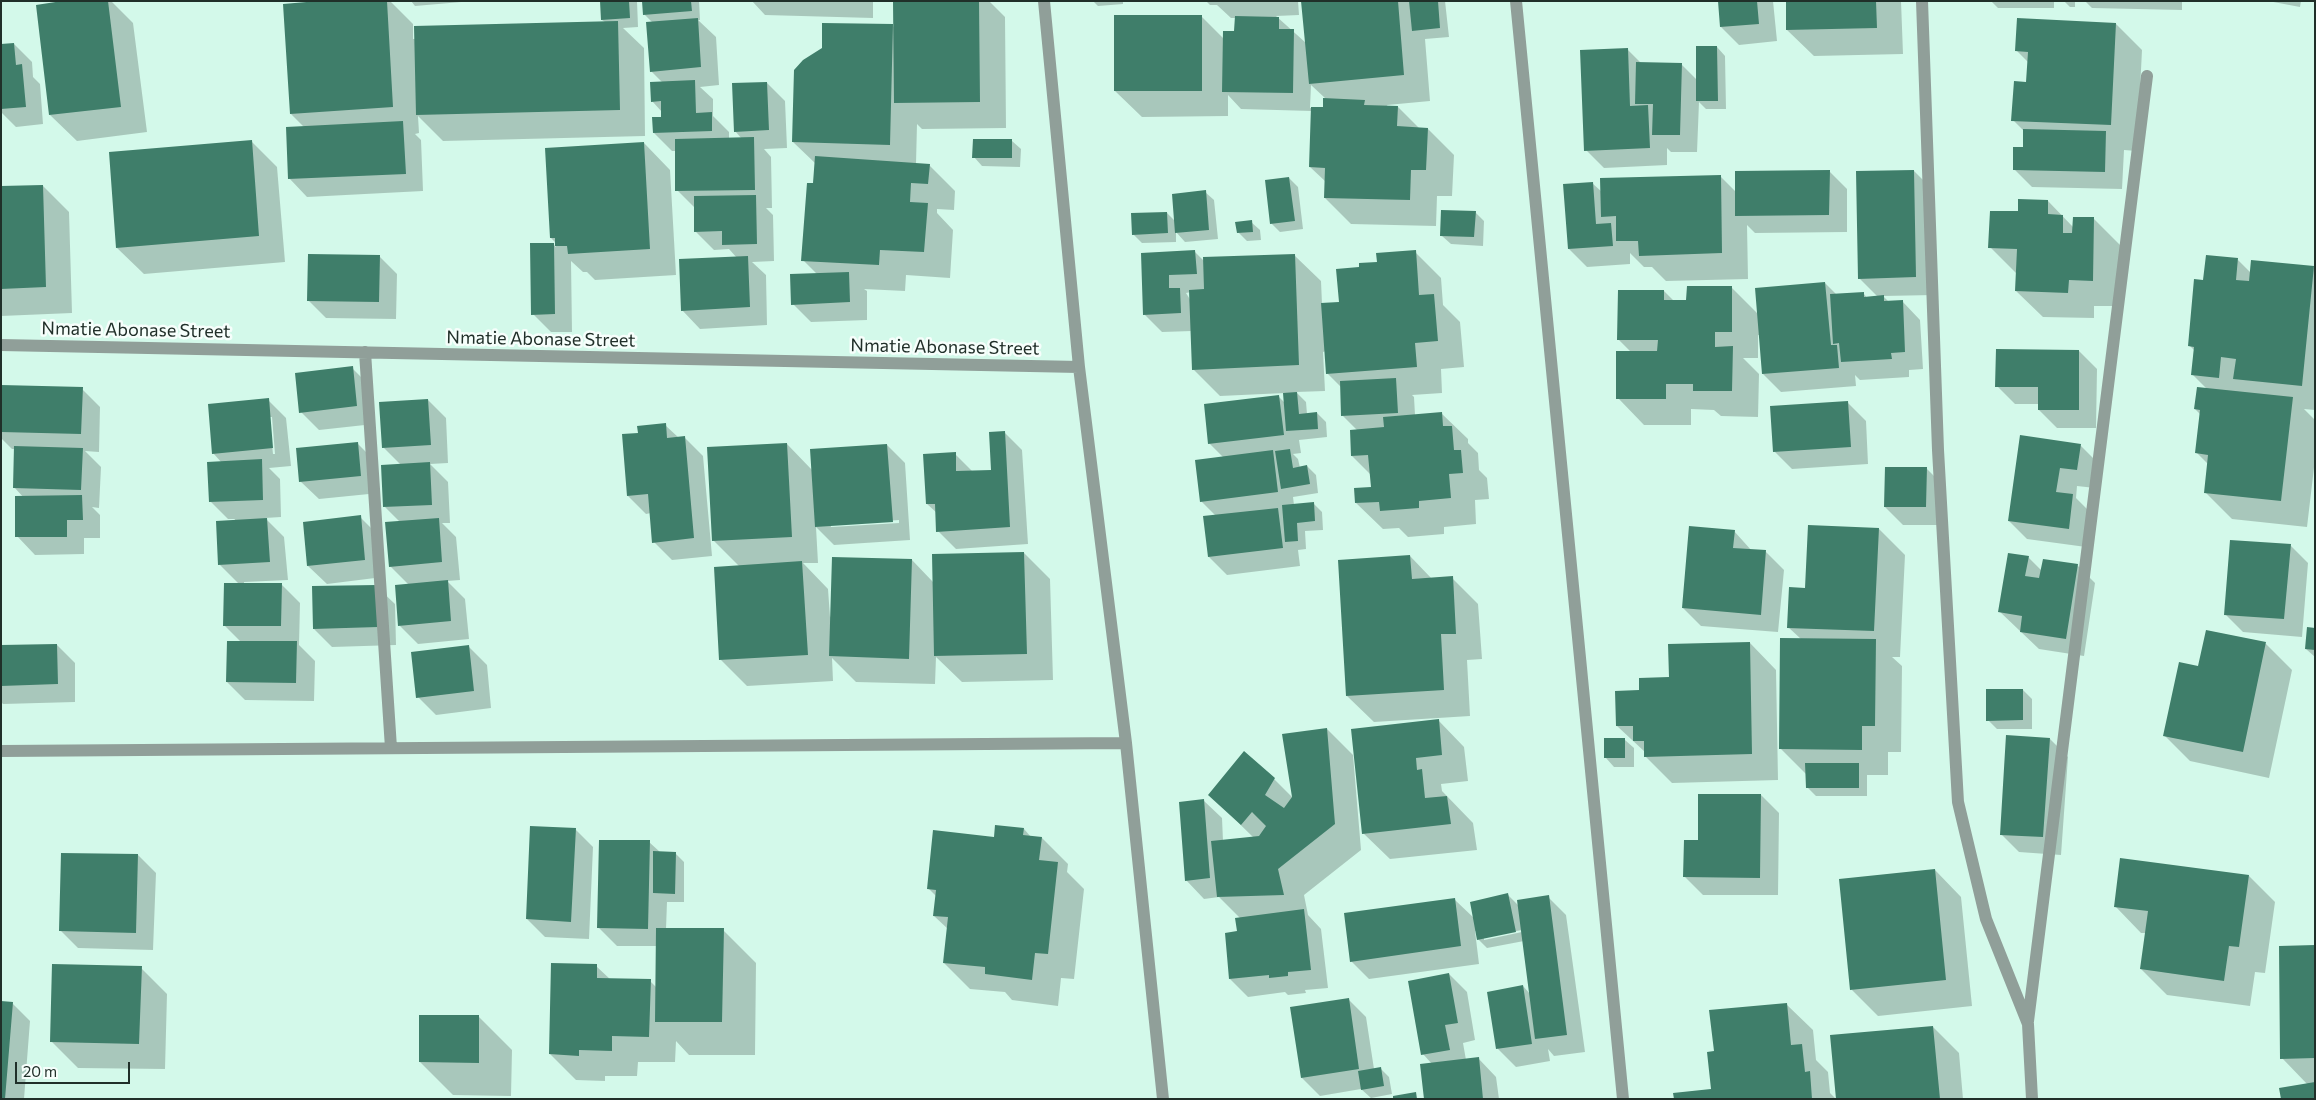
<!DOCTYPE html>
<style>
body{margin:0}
#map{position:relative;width:2316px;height:1100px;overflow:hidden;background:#d3f9ea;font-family:Commissioner,sans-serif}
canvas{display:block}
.frame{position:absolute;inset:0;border:2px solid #202f29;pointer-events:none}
.scale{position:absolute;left:15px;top:1062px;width:115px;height:22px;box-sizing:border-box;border:2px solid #202f29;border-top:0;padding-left:6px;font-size:15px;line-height:18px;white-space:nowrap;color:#202f29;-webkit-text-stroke:4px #f6fefb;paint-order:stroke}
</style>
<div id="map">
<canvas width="2316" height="1100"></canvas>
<div class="frame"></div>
<div class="scale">20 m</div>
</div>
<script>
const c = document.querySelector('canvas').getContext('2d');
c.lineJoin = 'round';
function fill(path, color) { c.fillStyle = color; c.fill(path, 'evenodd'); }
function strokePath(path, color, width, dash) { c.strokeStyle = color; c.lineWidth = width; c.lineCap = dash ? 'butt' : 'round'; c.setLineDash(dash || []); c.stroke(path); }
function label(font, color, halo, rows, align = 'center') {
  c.font = font + ' Commissioner,sans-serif'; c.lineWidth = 5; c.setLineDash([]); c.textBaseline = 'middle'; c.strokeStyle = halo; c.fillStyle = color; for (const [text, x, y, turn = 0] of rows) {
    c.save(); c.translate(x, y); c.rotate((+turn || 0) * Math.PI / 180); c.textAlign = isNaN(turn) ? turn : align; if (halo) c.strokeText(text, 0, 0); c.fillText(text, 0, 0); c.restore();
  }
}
const shadow = new Path2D(`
 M72,1h39l22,22 14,109 -70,9 -27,-26z
 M336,1h54l23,23v15l192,-17 -3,-2 -1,-19h36l1,26 -15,1 21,20 1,88 -202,5 -25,-25 1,17 -4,1 6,6 2,51 -116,6 -18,-19 15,-51 -13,-13z
 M411,1h62l-58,5z
 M643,1h56l1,19h-2l18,17 3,48 -19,2 13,12v17l16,16v7h13l-7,-8 32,-48 18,18 2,47 -23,1 7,8 1,51h-6l7,7 1,46 -22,1 14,13 1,50 -67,4 -18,-19 55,-52 -8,-9 -15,1 -18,-18 -1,-24 -18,-18 -1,-39h-4l-18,-18 9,-15 -1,-6 -10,-11 11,-18 -12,-12 2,-48 -9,-9z
 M752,1h121v17l-108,-3z
 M895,1h94l16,16 1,111 -84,1 -5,-5 -1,40 13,1 26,26 -1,19 -17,-1v4l16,17 -3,48 -44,-3 -1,16 -41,-2 3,2v29l-56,2 -18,-18 24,-30 -14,-14 13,-96 -23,-22 99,-117 3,3z
 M1093,1h30v3l-25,2z
 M1206,1h92l1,14 -23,1 30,27 -3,-42h142l4,36 -24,2 5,62 -43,4 1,2h10l21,21 9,1 26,26 -2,41h-15l-1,30 -85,-2 -26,-26 1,-16 -16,-15 2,-56 -71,-2 -13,-14v21l-86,1 -27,-26 86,-75 23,23 11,-7 1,-14h-5l-14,-13h-7zM1311,85l14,13 -1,11 -14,-1z
 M1719,1h54l4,40 -38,4 -18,-18z
 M1787,1h114l2,53 -89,2 -27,-26z
 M1991,1h63v7h-56z
 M2064,1h11v6h-5z
 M2085,1h97v9l-90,-2z
 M2268,1h33l-1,6z
 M2116,24l26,26 -5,101 -13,-1 -2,39 -90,-2 -18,-18 10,-20 1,-17 -12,-12 15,-37 1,-20 -12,-12z
 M14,44l18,18 1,15 7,7 3,40 -27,3 -15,-15v-67z
 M1717,47l8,9 1,53h-20l-7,-7 -2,50h-26l-4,-4v17l-63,3 -18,-18 41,-101 15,15h39l16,16z
 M251,141l26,26 8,95 -141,12 -27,-26z
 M1012,141l9,8 -1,18 -38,-1 -8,-9z
 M644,143l26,27 6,105 -81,5 -8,-8h-4l-12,-11 1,71h-21l-18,-18 20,-70 3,3v-4l-5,-5z
 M1829,171l18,18v43l-92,1 -8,-8 1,54 -82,2 -14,-14h-8l-14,-14v11l-43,3 -18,-18 23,-66 10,9 118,-16 17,17z
 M1914,171l18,18 2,106 -51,1 6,6 13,-1 18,19 3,49 -14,1v7l-49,3 -5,-5 1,11 -75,6 -18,-18 -3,-39h-2v23h-15l16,16 -1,43 -37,-1 -7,-6 -23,-1v16h-47l-26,-27 14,-45 -14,-14 46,-48 10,10h14l44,-13 26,26 67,-31 12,12 27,-1 3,4 11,-1 -19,-19z
 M1289,178l9,9 5,42 -23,3 -9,-9z
 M43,186l26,26 3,101 -71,3v-129z
 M1205,192l9,8 4,39 -33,3 -9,-10v10l-34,1 -9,-9 34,-21 9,9z
 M2048,201l25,26 21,-8 26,26 -1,61h-25v12l-51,-1 -27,-26 1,-17 -27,-27 30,-34z
 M1475,212l9,9 -1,25 -32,-2 -9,-8z
 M1251,222l9,8 1,10 -14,1 -9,-9z
 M1195,252l9,9 90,-6 27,26 1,23 18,-1 21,-35 54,-16 26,26 2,27 17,17 4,45 -23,2 1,24 -30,2 2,2 1,18 26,-2 27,26v4l10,10 1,17 8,8 2,21 -14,1 1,24 -32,3v7l-36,3 -9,-9 -16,1 -27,-26 16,-15 -1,-13 -19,-19 5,-26 -15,-15 -1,-28 -14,-14 -1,-22 -3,1 2,39 -29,1 10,10 1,12 10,-1 9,9 1,15 -28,3 2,13 -8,1 5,5 2,9 7,-2 9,9 2,18 -25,4 1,8 19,-2 9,9 1,18 -18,1 1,18 -8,1 2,16 -73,9 -18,-18 7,-41 -15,-15 23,-43 -15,-15 69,-47 7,7v-10l-65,3 -27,-27 -1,-38 -30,1 -18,-18 -2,-60zM1191,292v9l-5,-8z
 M379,256l18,18 -1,45 -70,-1 -18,-18z
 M2238,260l13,13 64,-5v142l-11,-1 11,11v39l-8,68 -75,-8 -27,-27 4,-27 -12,-12 4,-38 -6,-6 12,-20 -15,-15 2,-24 -5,-5 15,-64z
 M2079,351l18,18 -1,59h-39l-18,-18v-6h-24l-18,-18z
 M352,368l18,18 4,38 -55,6 -18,-18z
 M1,386l81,3 18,18 -1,45 -14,-1 16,16 -2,41 -7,-1 8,8v23h-16v16l-49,1 -18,-19 7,-38 -10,-11 1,-38h-3l-11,-11z
 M268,400l18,18 5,48 -22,2 11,11 1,38 -16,1 19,19 4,43 -44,2v2l38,1 18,18 -1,42 16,16 -1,40 -69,-1 -18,-18 14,-40 -17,-17 15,-41 -19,-19 15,-46h-7l-18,-18 12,-38 -9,-10zM269,417h3l3,37h-2z
 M428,400l18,18 2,45 -18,1 18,18 2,41h-8l14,14 4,43 -13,1 18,18 4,40 -51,5 -18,-18 9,-41 -19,-19 10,-44 -15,-15 16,-42 -18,-18z
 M1848,403l18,18 2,43 -76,5 -18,-18z
 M665,425l14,13h6l18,18 9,100 -40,4 -18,-18 -3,-29 -5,1 -18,-18z
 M1004,432l18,18 6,94 -72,5 -18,-18 -1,-18 -10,-9 28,-50 18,18 20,-1z
 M358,444l18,18 3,31 -60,6 -19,-18z
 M787,444l25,26 75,-25 18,18 5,77 -76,5 -18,-18 2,36h-15l25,26 2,28 82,-57 21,22 91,-29 26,26 3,101 -91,2 -26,-25 -1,27 -79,-2 -24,-24 1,23 -86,5 -26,-26 18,-94 -26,-26zM899,520v3l-68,4v-2z
 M2080,445l18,18 -3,25 -18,-2 -1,12 15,15 -5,34 -59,-8 -18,-18z
 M1926,468l18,18v39h-41l-18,-18z
 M360,517l18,18 5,42 -56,7 -19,-18z
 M1879,529l26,26 -5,102h-8l10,9 -1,86h-13v23h-21v21h-51l-9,-9v-12l-26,-26 20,-110 -13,-12 18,-38z
 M1734,531l18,20 14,1 18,18 -6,62 -77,-6 -18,-18z
 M2290,545l18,18 -6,74 -59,-5 -18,-18z
 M1410,556l22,23 20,-1 26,26 4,55 -15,1 3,56 -96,6 -27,-26z
 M2028,557l14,14 35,-6 18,18 -11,73 -45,-7 -40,-38z
 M376,586l19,18 1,41 -64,2 -18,-18z
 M2315,629v28l-9,-8z
 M2207,631l59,13 26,26 -23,108 -79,-17 -26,-26 35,-68z
 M1750,643l26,27 2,110 -106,3 -27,-27v-4l-28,-26 23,-34z
 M57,645l18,18v39l-72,2 -2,-2v-56z
 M469,647l18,18 4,43 -55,7 -18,-18z
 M2023,690l9,9v30h-35l-9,-9z
 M1438,720l26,27 4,34 -27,3 1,7 31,32 4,27 -87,9 -27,-26z
 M1327,729l26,26 8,95 -57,45 4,20 13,14 7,59 -23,2 1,3 -18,2 -3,-3 -37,5 -18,-18 10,-61 -21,-21 -15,2 -18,-19 17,-80 19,18 1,23 31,-3 -44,-43 64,-16 19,19z
 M2050,739l18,18 -7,98 -42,-3 -18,-18z
 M1625,740l9,8v19h-20l-8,-9z
 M1761,795l18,18 -1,82h-75l-18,-18 14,-36z
 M575,829l18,18 -4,92 -44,-2 -18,-18z
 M1024,829l7,8 11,1 26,26 -1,8 17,17 -10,90 -13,-1 -3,28 -46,-6 -7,-8 -35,-3 -26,-26 4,-34 -14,-13 2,-20 -8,-8 67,-50z
 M649,842l11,10 15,1 9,9v40h-17l-1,27 57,1 33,33 -1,92h-66l-13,-14 -1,21h-37l-1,14h-32v5l-29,-1 -26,-26 46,-88 15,14 39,1 6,6 1,-41h-40l-18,-18z
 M138,855l18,18 -3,77 -75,-2 -18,-18z
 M1935,870l26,27 11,109 -94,10 -26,-26z
 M2249,876l26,26 -10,71 -10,-1 -5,34 -83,-11 -26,-26 5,-36h-5l-26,-27z
 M1508,895l11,11 29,-9 18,18 19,137 -31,4 -6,-7 2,12 -34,6 -18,-18 -10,-56 35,-7 8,9 -7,-54 -37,7 -9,-9 -1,-8h-2l4,33 -110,15 -18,-18 104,-61 20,19zM1522,930v2l-38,8v-3z
 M2315,946v153l-7,-14 -26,-27z
 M141,968l26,26 -2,75 -87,-1 -27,-27z
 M1449,974l18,18 8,48 -12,3 3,17 12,-2 18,19 3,22h-74l7,-35 -9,-10z
 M1348,999l18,18 8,52 6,-1 9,9 3,17 -21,4 -10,-9 -41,7 -18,-18z
 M1,1002l11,1 18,18 -6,78h-23z
 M1786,1004l27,26 3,30 12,12 2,21 6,6h-161l37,-9 3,-37z
 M479,1017l33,33 -1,46 -58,-1 -33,-33z
 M1933,1027l26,26 4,46h-126z`);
const building = new Path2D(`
 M62,1h46l13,106 -72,8 -13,-110z
 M318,1h69l6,106 -103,7 -7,-110z
 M600,1h29l1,17 -29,2z
 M642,1h49l1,10 -49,4z
 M893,1h86l1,101 -86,1z
 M1301,1h97l6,74 -95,9z
 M1409,1h29l2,27 -28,3z
 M1718,1h39l2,23 -39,3z
 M1786,1h90l1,27 -91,2z
 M1114,15h88v76h-88z
 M1235,16l44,1v12h15l-1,64 -71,-1 1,-61h11z
 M698,18l3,49 -51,5 -4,-50z
 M2017,18l99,5 -5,102 -100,-4 3,-40 12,1 2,-30 -13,-1z
 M618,21l2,89 -204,5 -2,-89z
 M822,23l71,1 -3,121 -98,-3 2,-72 9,-10 19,-12z
 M14,43l2,22 6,-1 4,43 -25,2v-65z
 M1696,46h21l1,55h-22z
 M1628,48l2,58 18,-1 2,43 -66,3 -4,-101z
 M1636,62l46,1 -2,72h-28l1,-31h-18z
 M695,80l1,33 16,-1v19l-59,2 -1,-16h9v-16l-10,1 -1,-20z
 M767,82l2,48 -35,2 -2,-49z
 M1323,98l42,2 -1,5 34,1 -1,20 31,2 -2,42h-15l-1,30 -86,-2 1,-30 -16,-1 2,-60h12z
 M403,121l3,53 -118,5 -2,-52z
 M2023,129l83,2 -1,41 -92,-2v-23h10z
 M754,137l1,53 -80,1v-52z
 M973,139h39v19h-40z
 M252,140l7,96 -143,12 -7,-96z
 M644,142l6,107 -82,5 -1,-8h-12v-8h-5l-5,-90z
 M815,156l115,8 -2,20 -17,-1 -1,19 18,1 -4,49 -44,-2 -1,15 -78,-4 6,-78h6z
 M1830,170l-1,45 -94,1v-45z
 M1914,170l2,107 -58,2 -2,-108z
 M1721,175l1,78 -83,3 -1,-15h-22v-25l-15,1 -1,-39z
 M1289,177l6,44 -25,3 -5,-44z
 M1593,182l3,42 15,-1 2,23 -45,3 -5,-65z
 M43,185l3,102 -45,2v-103z
 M1206,190l3,40 -34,3 -3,-39z
 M756,195l1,49 -35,1v-14l-28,1v-36z
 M2018,199l30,1v14l15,1v18h9l1,-16h21l-1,64 -24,-1 -1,13 -53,-2 2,-42 -29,-1 2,-37h28z
 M1441,210l35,1 -2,26 -34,-1z
 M1167,212l1,21 -36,2 -1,-22z
 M1252,220l1,12 -16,1 -2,-11z
 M530,243h24l1,71 -24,1z
 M1195,250l2,24 -28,1v13h11l1,25 -38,2 -2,-62z
 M1416,250l3,45 15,-1 4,47 -23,2 2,24 -91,7 -5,-71 18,-1 -3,-33 23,-2v-4l18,-1 -1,-9z
 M308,254l72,1 -1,47 -72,-1z
 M1295,254l4,111 -107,5 -3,-80 15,-1 -1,-32z
 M2206,255l32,3 -2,22 13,1 2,-21 63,6 -12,120 -69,-7 3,-20 -15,-2 -2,21 -28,-3 3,-28 -6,-1 6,-67 9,1z
 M748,256l2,51 -69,4 -2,-52z
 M849,272l1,30 -59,3 -1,-31z
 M1825,282l6,63h6l2,23 -77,6 -7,-86z
 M1687,286h45v46h-17v15l18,-1 -1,45h-39v-7h-27v15h-50v-48h41l1,-11h-41l1,-50h46v10h22z
 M1864,292v5l20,-2v6l19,-1 2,52 -14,1 1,6 -51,3 -2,-19 -6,1 -3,-50z
 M1996,349l83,1v60h-41v-23h-43z
 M353,366l4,40 -58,7 -4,-40z
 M1396,378l2,35 -57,3 -1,-35z
 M1,385l82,2 -2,47 -80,-2z
 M2197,387l96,10 -12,104 -77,-8 4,-38 -13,-2 5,-43 -6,-1z
 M1297,392l2,22 18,-2 1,17 -32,2 -3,-38z
 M1279,395l5,40 -76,9 -4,-40z
 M269,398l4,50 -61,6 -4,-50z
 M428,399l3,46 -49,3 -3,-46z
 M1848,401l3,46 -78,5 -3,-46z
 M1442,412l1,14h9l2,24h7l2,23 -14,1 2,24 -32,3v7l-39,3 -1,-9 -24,1 -1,-15 17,-1 -3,-32 -17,1 -1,-26 34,-3 -1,-10z
 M666,423l1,15 18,-2 9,102 -42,5 -4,-49 -21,2 -5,-62 16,-1 -1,-7z
 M1005,431l5,96 -74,5 -1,-28h-9l-3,-50 33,-2v19l35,-1 -2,-38z
 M2020,435l61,9 -4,26 -17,-2 -4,24 17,2 -4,35 -61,-8z
 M358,442l3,34 -62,6 -3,-34z
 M787,443l5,94 -80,4 -5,-94z
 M887,444l6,78 -78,5 -5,-78z
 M14,446l69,2 -2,42 -68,-2z
 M1290,449l3,19 14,-3 3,19 -29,5 -6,-38z
 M1273,450l5,42 -78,10 -5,-42z
 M262,459l1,41 -54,2 -2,-40z
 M430,462l2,43 -49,2 -2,-42z
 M1885,467h42l-1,40h-42z
 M82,495l1,25h-16v17h-52v-41z
 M1314,502l1,19 -18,2 1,18 -13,1 -3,-37z
 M1278,508l5,40 -75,9 -5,-41z
 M361,515l4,45 -58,6 -4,-44z
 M267,518l3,44 -52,3 -2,-44z
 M439,518l3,44 -53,5 -4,-45z
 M1808,525l71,3 -5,103 -87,-3 2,-41 16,1z
 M1689,526l46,4 -2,18 33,2 -5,65 -79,-7z
 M2230,540l61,4 -7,75 -60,-4z
 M1024,552l3,102 -93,2 -2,-102z
 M2008,553l21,3 -4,20 14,2 4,-19 35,5 -12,75 -46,-7 2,-16 -24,-4z
 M1410,555l2,24 41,-3 3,58h-15l3,56 -98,6 -8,-136z
 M832,557l80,2 -3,100 -80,-3z
 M802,561l6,94 -89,5 -5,-93z
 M448,580l3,41 -53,5 -3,-41z
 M224,583h58l-1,43h-58z
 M377,585l1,42 -65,2 -1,-43z
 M2307,627l8,1v22l-10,-1z
 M2206,630l60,12 -23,110 -80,-16 16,-74 19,4z
 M1780,638l96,1 -1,87h-13v24l-83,-1z
 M227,641h70l-1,42 -70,-1z
 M1750,642l2,112 -108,3v-16h-11v-15h-17l-1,-35 24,-1v-12l30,-1 -1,-33z
 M57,644l1,40 -57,2v-41z
 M469,645l5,46 -58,7 -5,-46z
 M1986,689h37v31l-37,1z
 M1439,719l3,36 -26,3 1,12 5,-1 3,29 22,-2 4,28 -89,10 -11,-105z
 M1327,728l8,96 -57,45 6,26 -67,2 -6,-56 48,-5 7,-10 -14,-14 -11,13 -33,-30 36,-44 31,27 -10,17 19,13 8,-11 -10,-63z
 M2006,735l44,3 -7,99 -43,-2z
 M1604,738h21v20h-21z
 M1805,763h54v25h-53z
 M1698,794h63l-1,84 -77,-1 1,-37h14z
 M1204,799l6,79 -25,3 -6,-79z
 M995,825l29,3 -1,7 19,2 -3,23 19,2 -10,92 -13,-1 -3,27 -47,-6v-7l-42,-4 5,-46 -15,-1 3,-26 -9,-1 6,-59 61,7z
 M530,826l46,2 -5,94 -45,-3z
 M599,840h51l-2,89 -51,-1z
 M653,851l23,1 -1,42 -22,-1z
 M61,853l77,1 -2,79 -77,-2z
 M2120,858l129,17 -10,72 -10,-1 -5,35 -84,-12 8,-58 -34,-4z
 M1935,869l11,111 -96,10 -11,-111z
 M1508,893l8,39 -39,8 -7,-38z
 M1549,895l18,140 -32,4 -18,-139z
 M1455,898l6,48 -111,16 -6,-49z
 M1304,909l7,61 -23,2v4l-19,2v-3l-40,4 -4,-46 12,-2 -2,-13z
 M656,928h68l-2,94h-67z
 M2315,945v113l-35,1 -1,-113z
 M551,963l46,1v14l54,1 -2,58 -37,-1v15l-33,-1v6l-30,-2z
 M52,964l90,2 -3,78 -89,-2z
 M1449,973l9,50 -13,2 5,25 -29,5 -13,-74z
 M1523,985l9,59 -36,5 -9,-57z
 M1349,998l10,71 -58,9 -11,-71z
 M1,1001l12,1 -8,97 -4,-1z
 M1787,1003l4,42 11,-1 3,28 5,-1 2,28h-138l-1,-6 38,-4 -4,-37 7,-1 -5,-41z
 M419,1015h60v48l-60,-1z
 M1933,1026l7,73h-104l-6,-64z
 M1479,1057l4,42h-59l-4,-35z
 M1381,1067l3,19 -23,4 -3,-19z
 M2315,1082v17h-34l-2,-11z
 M1416,1092l1,7h-24v-3z`);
const minor = new Path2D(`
 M1044,1l35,366 47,376 37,356
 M1516,1l107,1098
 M1922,1l16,449 20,352 28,117 42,105 4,75
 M1,345l1078,22
 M365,352l26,396
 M1,751l1125,-8
 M2028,1021l119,-945`);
const streetNames = [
 ["Nmatie Abonase Street",136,330,1],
 ["Nmatie Abonase Street",541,339,1],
 ["Nmatie Abonase Street",945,347,1]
];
fill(shadow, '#0003');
fill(building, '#3f7e6a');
strokePath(minor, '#909f99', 12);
label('18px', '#202f29', '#f6fefb', streetNames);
</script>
